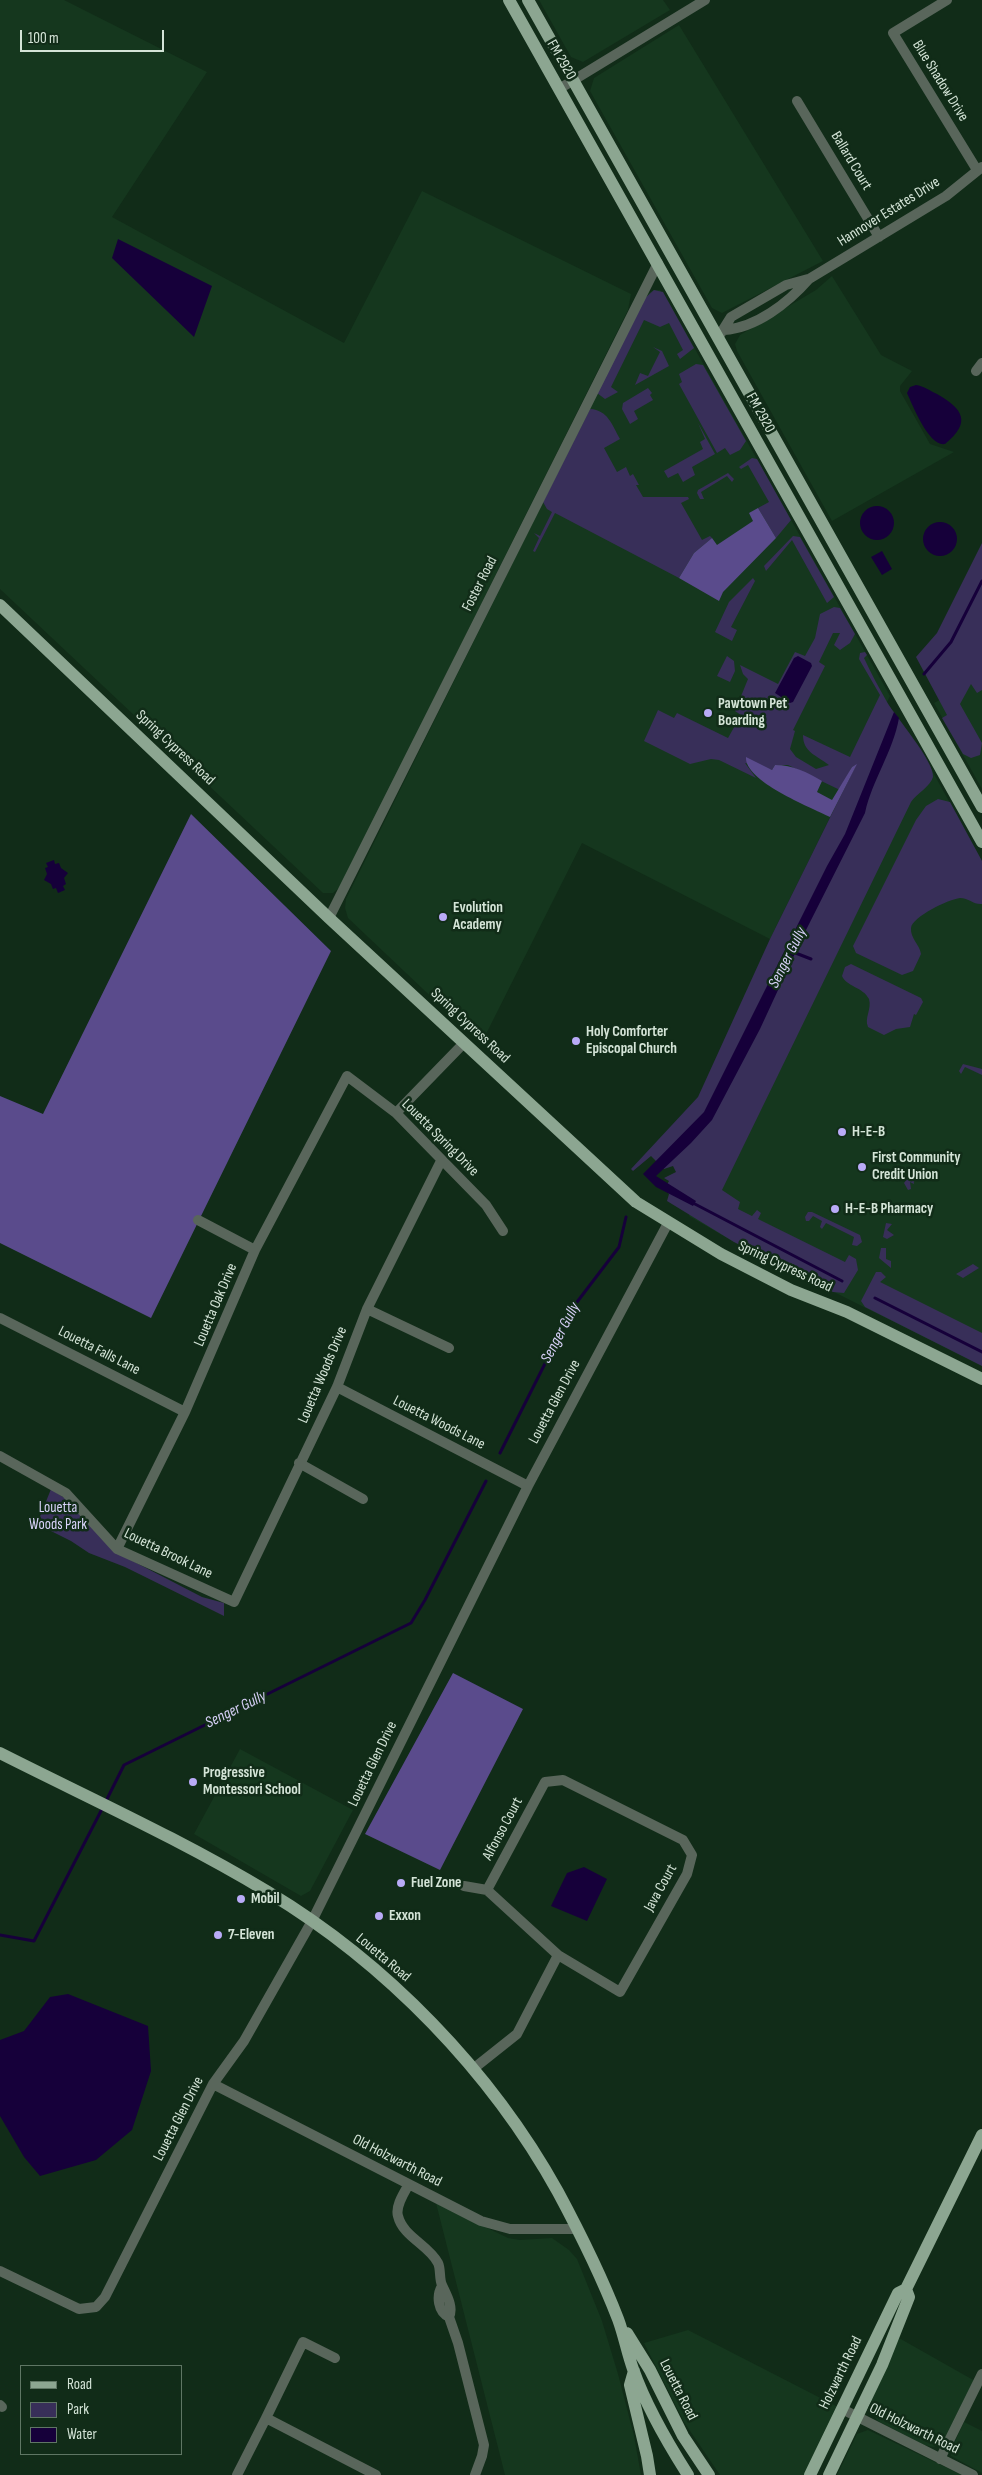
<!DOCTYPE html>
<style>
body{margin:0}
#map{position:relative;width:982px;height:2475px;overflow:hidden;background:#112c18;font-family:"Sofia Sans Condensed",sans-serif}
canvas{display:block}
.legend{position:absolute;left:20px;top:2365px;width:162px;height:90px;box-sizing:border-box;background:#112c18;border:1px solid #5f7664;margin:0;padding:6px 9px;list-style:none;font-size:15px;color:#d4e4d7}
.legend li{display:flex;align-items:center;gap:10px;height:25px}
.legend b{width:25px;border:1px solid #5f7664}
.scale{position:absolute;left:20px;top:30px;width:144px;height:22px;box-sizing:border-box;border:2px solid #d4e4d7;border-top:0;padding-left:6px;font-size:15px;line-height:18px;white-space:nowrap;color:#d4e4d7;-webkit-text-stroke:4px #112c18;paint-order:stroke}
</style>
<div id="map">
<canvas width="982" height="2475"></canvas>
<ul class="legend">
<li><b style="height:6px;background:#8ca691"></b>Road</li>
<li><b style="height:14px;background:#382f59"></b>Park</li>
<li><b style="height:14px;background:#16003a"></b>Water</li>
</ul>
<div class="scale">100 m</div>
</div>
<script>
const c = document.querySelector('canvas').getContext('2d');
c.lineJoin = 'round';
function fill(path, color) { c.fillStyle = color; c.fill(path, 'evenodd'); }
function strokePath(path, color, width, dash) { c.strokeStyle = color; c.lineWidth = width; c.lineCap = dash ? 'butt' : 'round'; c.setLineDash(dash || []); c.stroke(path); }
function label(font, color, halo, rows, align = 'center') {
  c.font = font + ' "Sofia Sans Condensed",sans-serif'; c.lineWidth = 5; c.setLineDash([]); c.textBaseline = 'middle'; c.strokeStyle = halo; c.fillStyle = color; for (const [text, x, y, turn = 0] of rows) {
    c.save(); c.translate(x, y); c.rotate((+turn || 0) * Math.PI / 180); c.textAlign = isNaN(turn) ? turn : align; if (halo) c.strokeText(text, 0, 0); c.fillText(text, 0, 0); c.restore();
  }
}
const built = new Path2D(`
 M0,0h64l143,72 -95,145 232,126 78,-152 209,103 -3,16 -288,577 -7,6h-10l-323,-304z
 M539,0h124l7,10 -87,52 -12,-5z
 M679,25l144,236 -101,52 -10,-5 -122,-217 4,-13z
 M832,276l49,79 31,16 -12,15v5l30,53 24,8 -122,69 -95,-170 -2,-7 5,-9 76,-45z
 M654,290h6l8,11 222,395 -120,243 -188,-96 -101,201 -133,-126 -3,-10 1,-9 264,-533 39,-73z
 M982,677v112l-48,-86z
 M919,747l63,114v505l-248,-124 -45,-26z
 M240,1749l113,61 -43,81 -9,5 -107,-62z
 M436,2203l72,35 12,2 32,-2 17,12 8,9 25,62 16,53 16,62 7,39h-136z
 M688,2330l150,77 -33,68h-85l-36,-53 -40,-79z
 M899,2338l76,43 -30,60 -5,4 -7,2 -9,-2 -46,-24 -7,-8 -1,-10z
 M964,2422l18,9v42l-31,-17v-6z
 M868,2430l94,45h-125l20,-41z`);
const green = new Path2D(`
 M654,290l9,2 31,56 -14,11 -3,-5 6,-4 -14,-27 -9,4 -16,-7 -33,67 7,5 -13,7 -8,-6 48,-95z
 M653,347l9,4 7,15 -34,19 5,-12 8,3 12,-24z
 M696,364l7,1 43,76 -6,9 -10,5 -5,-7 -8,5 -38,-69 3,-2 -3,-8z
 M648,388l4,5 -2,2 3,5 -19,11 4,8 -8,5 -8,-15 1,-6z
 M590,409c18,1 22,16 30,30l-16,9 13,24 9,-5 4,9 3,-2 6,11h-3l7,12h45l1,2 -8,4 21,37 8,-4 2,2 -18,15 -15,25 -124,-65 -20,39 -2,-1 6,-13 -5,-5 6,3 12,-24 -5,-3 -4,-7z
 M698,423l17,31 -23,13 3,8 -12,7 -5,-9 -10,5 -4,-7 39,-22 -3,-7 5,-3z
 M752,458l5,1 34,61 -15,18 -18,-30 11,-6 -21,-37 -7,4 -2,-2z
 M728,473l6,6 -2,3 -5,-6 -26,16 3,7h-4l-3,-6 1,-3z
 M793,536l7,1 34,60 -7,6 -35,-63 -26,31 -2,-5z
 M982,543v147l-5,3 -6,-9 -11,20 22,39 -2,12 -9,3 -8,-4 -21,-36 5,-3 -31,-58 21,-24z
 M753,578l2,3 -24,46 6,3 -5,11 -17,-9 14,-30z
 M834,607l6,1 15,26 -5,9 -10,7 -6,-5 6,-12h-7l-14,29 6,4 -32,64 2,1 -5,18 6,8 20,12 13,-4c-13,-10 -26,-13 -26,-30l47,22 30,-62 -21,-36 1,-6 5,-1 2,3 -3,3c7,15 15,30 23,44 8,14 48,60 46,75 -2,9 -17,17 -22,25l-189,388 18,12 -2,7 14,7 5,-6 4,3 -3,6 87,43 4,-7 7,4 2,11 -14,23 -11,-1 -99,-50 -67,-41 2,-7 -4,-6 4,-7 -5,-3 12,-6 -3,-6 -9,3 -13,-13 -18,15 -2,-2 67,-72 72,-158 86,-174 -4,2 -12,23 -52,-25h-13l-3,5 -27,-7 11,15 -37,-18 -8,-1 -21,5 -46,-23 14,-31 16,8 3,-5 51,25 13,-23 -6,-4 13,-32 -5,-5 -3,-9 38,19 17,-32 10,4 10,-18 5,-24z
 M727,656l7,5 1,10 -5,11 -13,-6z
 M938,799l12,3 32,59v43c-8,1 -13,-6 -22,-6 -11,1 -48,19 -49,30 -1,10 9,17 10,26l-8,17 -11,4 -46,-22 -3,-7 63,-126 10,-14z
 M851,964l70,34 2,4 -7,13 -2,-1 -4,13 -14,2 -12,6 -16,-8c-4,-9 4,-18 1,-28 -6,-12 -22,-12 -27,-23l3,-9z
 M963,1064l19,5v6l-17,-8 -4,7 -2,-3z
 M911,1173h2l1,11 -4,-2 1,7 -3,1 -4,-7z
 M808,1212h4l48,23 2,7 -5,4 -5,-1 2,-8 -28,-14 -4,6 -2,-2 2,-6 -9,-5 -4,5h-3l-1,-4z
 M886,1223l6,1 -5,6 7,5 -7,4 -4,-2z
 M881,1248h5v11l5,2v7l-12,-10z
 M973,1264l6,4 -16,10 -7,-4z
 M876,1272h5l5,5 -6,5 102,51v33l-117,-59 -4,-6z
 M51,1489l15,10 55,56 81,42 22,6v13l-99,-49 -36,-14 -18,-12 -28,-14 -8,2z`);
const forest = new Path2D(`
 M758,508l18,30 -53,54 -4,9 -40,-23 15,-25 18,-15 5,7 36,-24 -4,-8z
 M746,757l26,13 3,-5c18,0 32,7 47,16l-5,11 15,8 20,-33 5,-3 -27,53c-20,-10 -86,-36 -84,-60z
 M191,814l140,137 -180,367 -151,-75v-147l43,18z
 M453,1673l70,36 -83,161 -75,-36z`);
const water = new Path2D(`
 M118,239l94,47 -18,51 -82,-79z
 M916,385c8,1 14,6 21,9 26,15 35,28 8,50 -16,3 -32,-38 -38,-51l3,-6z
 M860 523a17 17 0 1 1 34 0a17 17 0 1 1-34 0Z
 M923 539a17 17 0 1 1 34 0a17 17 0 1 1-34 0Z
 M882,551l10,18 -10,6 -11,-18z
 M798,656l13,7 1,3 -19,36 -3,1 -15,-10 19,-35z
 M894,712l5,6c-6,34 -27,62 -34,95l-62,123 -43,93 -48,91 -21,23 -35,33 40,25 -3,5 -37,-19 -13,-13 61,-62 123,-246 18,-32z
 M54,860l1,4 4,-1 2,5 7,5 -4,5 2,6 -3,2 2,4 -7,3 -2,-5 -3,1 -2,-5 -7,-4 3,-6 -2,-6 3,-1 -2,-4z
 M584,1867l23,12 -20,42 -36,-15 16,-33z
 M68,1994l80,32 3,45 -19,59 -36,30 -56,16 -16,-19 -24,-41v-76l24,-9 26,-34z`);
const stream = new Path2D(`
 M924,674l27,-32 31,-61
 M793,952l18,7
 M693,1203l149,78
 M875,1298l107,54
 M500,1453l74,-147 45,-59 7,-30
 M106,1801l18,-36 287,-142 14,-23 61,-119
 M0,1935l34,6 69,-134`);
const minor = new Path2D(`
 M947,0l-54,33 84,137
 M559,89l146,-89
 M797,101l82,136
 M724,330c32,-2 64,-27 85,-51l137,-83 36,-29
 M721,333l10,-16 55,-32 22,-6
 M976,371l6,-8
 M329,918l329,-655
 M396,1113l68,-70
 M198,1220l57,30
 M367,1309l82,39
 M0,1318l185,94
 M337,1387l191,99
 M0,1456l66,37 51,56 117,53 103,-215 30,-78 74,-148
 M299,1463l64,36
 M117,1549l68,-137 70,-162 92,-174 49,37 90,92 17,26
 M464,1886l23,4 71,65 62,37 67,-118 5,-19 -9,-15 -120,-60 -18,2 -58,108
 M473,2069l44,-35 41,-79
 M213,2084l268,137 29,8h67
 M409,2184c-5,9 -14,22 -11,32 5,21 31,29 40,47 3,6 1,16 4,22 4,9 12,22 7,32l9,26 26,102 -2,11 -7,19
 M0,2271l79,38 17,-2 9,-10 108,-213 31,-43 68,-120 216,-435 140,-263
 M442,2286c-6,10 -4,26 7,31
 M0,2405l2,2
 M842,2409l131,66
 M266,2418l37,-76 32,16
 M940,2459l42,-85
 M237,2475l29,-57 110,57`);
const major = new Path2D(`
 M509,0l473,842
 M528,0l454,807
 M0,605l329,313 307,284 85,52 70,36 56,22 135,67
 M0,1753c89,45 182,87 268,139 118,71 223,179 290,300 22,41 43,83 60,127 6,16 9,33 15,50 13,37 34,73 55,106
 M627,2333l23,37 33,66 26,39
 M634,2371l-4,14 17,71 3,19
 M810,2475l88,-182 8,-4 76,-154
 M829,2475l53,-110 27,-68 -3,-8`);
const markers = [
 [708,713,5,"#b9abf7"],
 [443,917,5,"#b9abf7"],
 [576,1041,5,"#b9abf7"],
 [842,1132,5,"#b9abf7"],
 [862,1167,5,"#b9abf7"],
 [835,1209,5,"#b9abf7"],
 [193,1782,5,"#b9abf7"],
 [401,1883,5,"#b9abf7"],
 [241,1899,5,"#b9abf7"],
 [379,1916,5,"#b9abf7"],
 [218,1935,5,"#b9abf7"]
];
const streetNames = [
 ["FM 2920",561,60,60],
 ["Blue Shadow Drive",940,81,58],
 ["Ballard Court",851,161,59],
 ["Hannover Estates Drive",889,212,-32],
 ["FM 2920",760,413,61],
 ["Foster Road",480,584,-63],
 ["Spring Cypress Road",175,748,43],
 ["Spring Cypress Road",470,1026,43],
 ["Louetta Spring Drive",440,1138,45],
 ["Spring Cypress Road",785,1267,25],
 ["Louetta Oak Drive",216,1305,-67],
 ["Louetta Falls Lane",99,1351,27],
 ["Louetta Woods Drive",323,1375,-67],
 ["Louetta Glen Drive",555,1402,-62],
 ["Louetta Woods Lane",439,1423,27],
 ["Louetta Brook Lane",168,1554,26],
 ["Louetta Glen Drive",373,1764,-64],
 ["Alfonso Court",503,1829,-62],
 ["Java Court",661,1888,-61],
 ["Louetta Road",383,1958,40],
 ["Louetta Glen Drive",179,2119,-63],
 ["Old Holzwarth Road",397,2161,27],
 ["Holzwarth Road",841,2373,-64],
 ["Louetta Road",678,2390,63],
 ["Old Holzwarth Road",914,2429,26]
];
const poiNames = [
 ["Pawtown Pet",718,704],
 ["Boarding",718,721],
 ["Evolution",453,908],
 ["Academy",453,925],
 ["Holy Comforter",586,1032],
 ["Episcopal Church",586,1049],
 ["H-E-B",852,1132],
 ["First Community",872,1158],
 ["Credit Union",872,1175],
 ["H-E-B Pharmacy",845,1209],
 ["Progressive",203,1773],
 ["Montessori School",203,1790],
 ["Fuel Zone",411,1883],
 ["Mobil",251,1899],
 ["Exxon",389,1916],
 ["7-Eleven",228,1935]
];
const parkNames = [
 ["Louetta",58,1508],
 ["Woods Park",58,1525]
];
const waterNames = [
 ["Senger Gully",788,958,-63],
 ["Senger Gully",561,1333,-62],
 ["Senger Gully",236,1710,-26]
];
fill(built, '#15371e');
fill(green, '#382f59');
fill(forest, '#5a4b8c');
fill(water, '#16003a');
strokePath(stream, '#16003a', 3);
strokePath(minor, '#59665b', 10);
strokePath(major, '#8ca691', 12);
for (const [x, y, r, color] of markers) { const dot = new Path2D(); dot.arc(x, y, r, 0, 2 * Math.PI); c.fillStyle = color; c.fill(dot); strokePath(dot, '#112c18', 2); }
label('15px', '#d4e4d7', '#112c18', streetNames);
label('bold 15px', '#d4e4d7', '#112c18', poiNames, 'left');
label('15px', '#dbd5fc', '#112c18', parkNames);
label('italic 16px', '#d7d0f7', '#112c18', waterNames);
</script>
